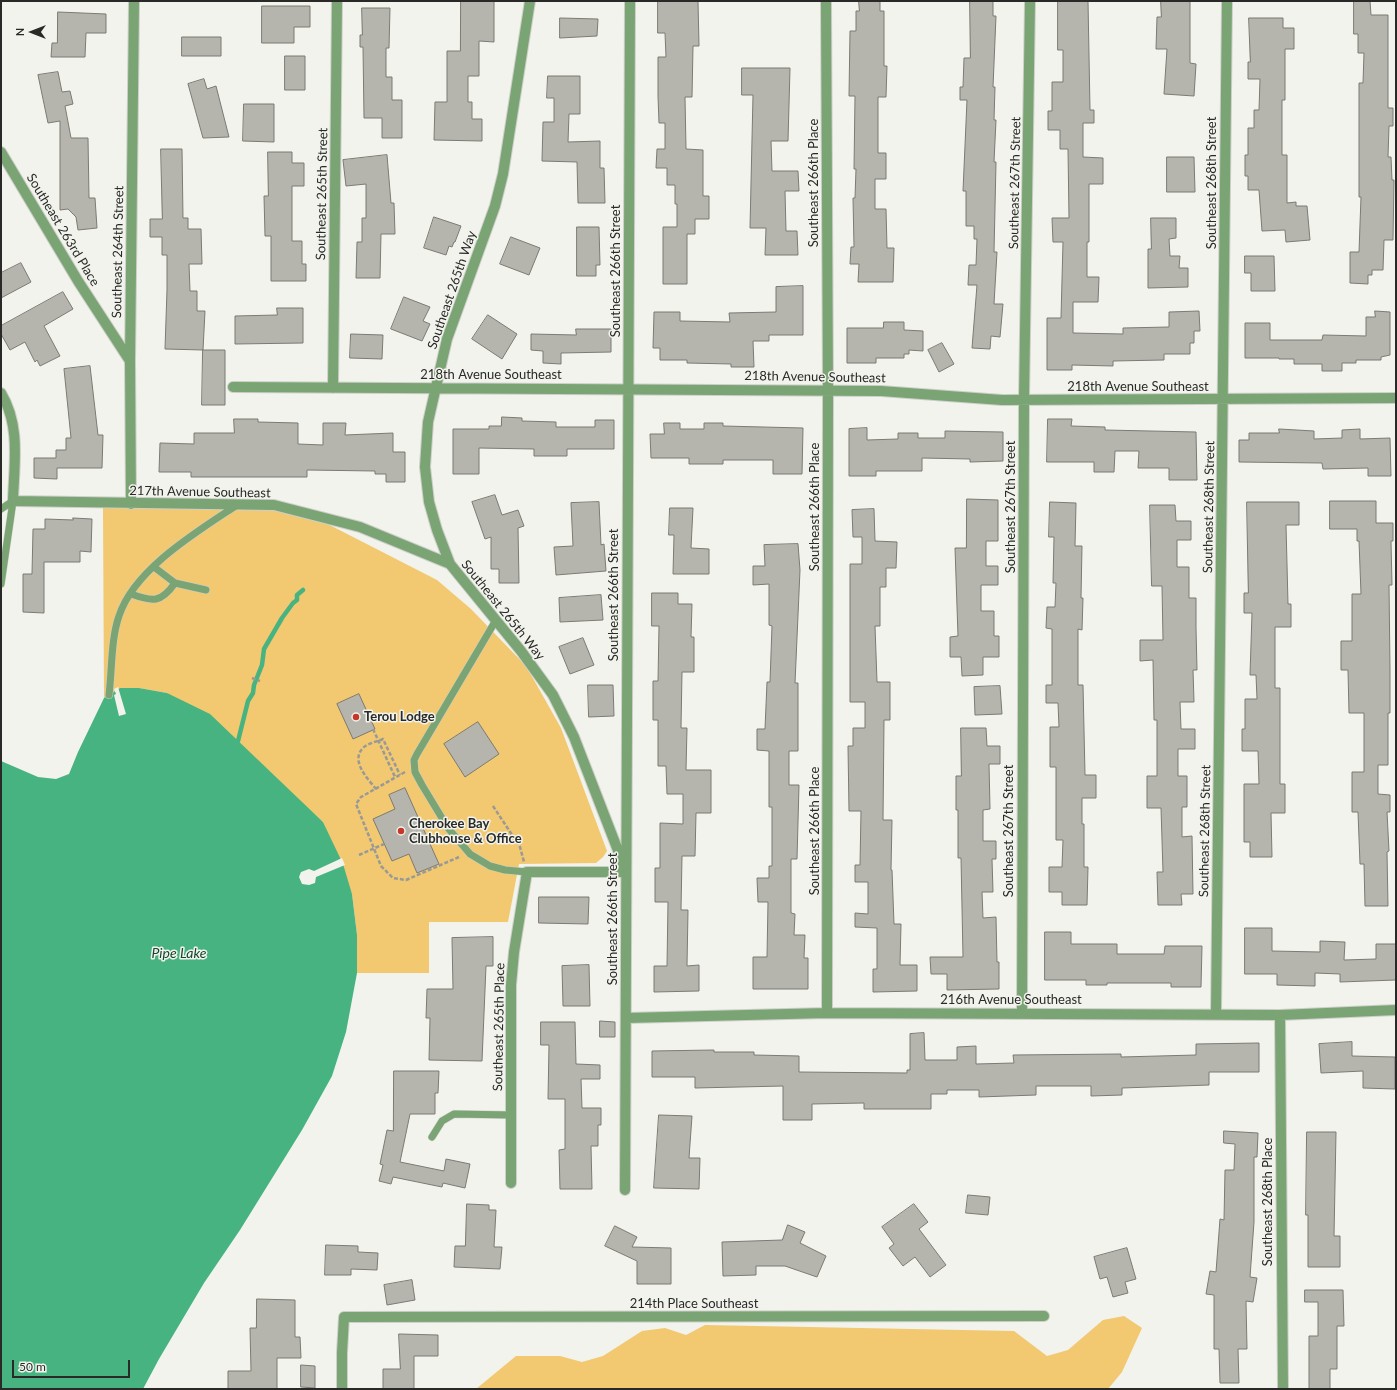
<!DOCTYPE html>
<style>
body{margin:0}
#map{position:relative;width:1397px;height:1390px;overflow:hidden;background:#f1f3ec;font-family:Lato,sans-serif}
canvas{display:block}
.frame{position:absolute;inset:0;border:2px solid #292a28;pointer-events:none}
.north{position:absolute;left:12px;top:12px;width:40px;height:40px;-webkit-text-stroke:3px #f1f3ec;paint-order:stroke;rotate:270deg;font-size:11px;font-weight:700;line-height:16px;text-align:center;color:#292a28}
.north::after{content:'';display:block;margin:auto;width:14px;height:18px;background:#292a28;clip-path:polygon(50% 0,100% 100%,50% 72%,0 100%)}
.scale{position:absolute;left:12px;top:1360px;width:118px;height:18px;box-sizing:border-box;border:2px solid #292a28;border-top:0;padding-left:5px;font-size:12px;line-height:14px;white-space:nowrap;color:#292a28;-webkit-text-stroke:3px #f1f3ec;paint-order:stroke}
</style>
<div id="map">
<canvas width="1397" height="1390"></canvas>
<div class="frame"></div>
<div class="north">N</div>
<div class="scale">50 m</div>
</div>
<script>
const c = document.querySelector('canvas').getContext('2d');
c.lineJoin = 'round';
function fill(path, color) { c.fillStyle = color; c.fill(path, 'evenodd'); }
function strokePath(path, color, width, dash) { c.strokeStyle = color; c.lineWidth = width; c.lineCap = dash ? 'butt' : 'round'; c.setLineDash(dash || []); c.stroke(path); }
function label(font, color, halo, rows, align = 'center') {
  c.font = font + ' Lato,sans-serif'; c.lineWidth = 3; c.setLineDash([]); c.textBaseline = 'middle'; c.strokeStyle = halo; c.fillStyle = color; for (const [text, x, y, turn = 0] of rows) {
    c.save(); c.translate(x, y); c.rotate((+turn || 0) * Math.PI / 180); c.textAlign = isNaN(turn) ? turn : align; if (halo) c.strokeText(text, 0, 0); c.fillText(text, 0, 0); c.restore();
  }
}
const green = new Path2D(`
 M272,507l44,11 121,62 34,29 55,57 17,30 18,32 46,123 -4,6 -7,6 -77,1 -11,58h-79v51h-72v-38l-5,-41 -29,-72 -30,-27 -126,-102 -28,-5h-19l-16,10 -1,-190z
 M1124,1316l18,12 -20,44 -14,17h-632l40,-33h44l22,6 21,-6 39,-25 23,-3 21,7 19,-10 309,6 33,25 21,-6 35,-30z`);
const water = new Path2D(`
 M120,688h19l28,5 43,21 113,108 20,42 9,30 5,41v38l-11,59 -14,44 -30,54 -62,100 -36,53 -45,76 -16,30h-142v-628l37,16 18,2 13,-5 9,-22 26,-54z`);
const pier = new Path2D(`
 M118,687l8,27 -7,2 -5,-21 2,-1 -2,-5z
 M342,858l3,7 -29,12 -1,6 -6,2 -7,-1 -3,-7 2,-5 8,-3 5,2z`);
const stream = new Path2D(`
 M238,741l10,-40 5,-8 1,-8 8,-20 2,-16 18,-31 11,-15 4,-3v-5l6,-5`);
const building = new Path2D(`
 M461,1h33v41l-15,-1v35h-11v26h4v17h10v22l-48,-1 1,-38h12v-51h13z
 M658,1h40l1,45h-6l-1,51h-7l1,52 17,1v46h6v23h-14v15h-8v50h-24v-57h14v-23h-2v-19h-8v-17h-11l1,-19h8v-26h-6l-1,-27v-39h8l-1,-24h-7z
 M859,1h21v10h4v55h3l-1,31h-8v56h8v26h-11v30h11l1,39h7l-1,34h-35l1,-18h-9l1,-17h3l-1,-49h2l1,-29h-2l1,-73h-6l1,-65h6v-20h3z
 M970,1h23v15h3l-3,71h2l-1,33h2l-2,42h2l-2,90h3l-3,52h9l-3,33 -9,-1 -1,13 -18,-1 5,-63h-9l1,-20h7l1,-26h-3v-13h-8v-35h-3l4,-91h-7v-13h3l1,-29h6z
 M1058,1h30l2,109h4v13h-11v34l20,1v26h-14v58h-2v35h12l-1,25h-25v31l50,1v-6l46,-1v-15l30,-1 1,20h-6v12h-4v11h-26v6l-51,1v5l-41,-1v5h-25v-52h14l2,-76h-10l-1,-24h17l-1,-69h-8v-19h-12v-19h4v-29h11v-32h-5z
 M1161,1h29v62l6,1 -2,32 -30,-2 3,-45h-11l1,-32h4z
 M1354,1h16l1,14h17v93h5v18h-4l-1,31h3l1,23h2l-1,60h-9l-1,30h-11v5h-4v9l-18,-1v-31h9l2,-55h-2v-114h4l1,-30h-6v-19h-4z
 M262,6h48v21h-16v16h-32z
 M362,8h28l-1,40h-3v29h6v23h10v38h-20v-20h-18l-1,-71h-3v-12h2z
 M58,12l48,2v19h-20l-1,24h-34l1,-14h5z
 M560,18l38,1 -1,17 -37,2z
 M1249,18h34v10h11v21h-9v51h-3v55h5v48l9,-1v4h11l3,34 -24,2 -1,-12 -23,1 -3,-41h-11v-14h-3v-21h3v-27h6v-18h5l1,-31h-12v-17h2z
 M182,37h39v19h-39z
 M285,56h20v34h-20z
 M742,68h48l-2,73h-17l1,30h26l1,20h-14l1,40h11l1,24h-33l1,-27h-16l3,-133h-11z
 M58,72l4,20 8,-1 3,13 -8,2 6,32h17l1,60h6l2,30 -19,2 -2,-13 -8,-8 -8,1v-89l-12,2 -10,-48z
 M548,76h32v38h-11l-1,28 32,-1v27h4l1,35h-27l-1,-41 -35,-1 1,-39h11v-24h-7z
 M204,79l3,10 9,-3 13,51 -26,1 -15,-54z
 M244,104h30v38l-31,-1z
 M161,149h21l1,69h5v11h13l1,35h-13l1,27h7v20h8l-2,39 -38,-1 2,-59v-35h-5v-18h-12v-18h12z
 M268,152h24v11h12v23h-12v55h10v23h4v17h-35v-45h-6l-1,-40h4z
 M387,155l4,48h3l1,31h-14l-1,44h-24l1,-36h5v-24h4v-34l-20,2 -3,-26z
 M1167,157h27l1,35h-28z
 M434,217l27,9 -6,16h-1l-2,5 -3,-1 -3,9 -22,-7z
 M1151,218h25v20l-7,1 1,17h10l-1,12h9v19l-40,1v-39h3z
 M577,227h22l1,38h-4v11h-19z
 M511,237l29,11 -11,27 -29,-11z
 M1245,256h29l1,35h-24v-18h-6z
 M21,263l10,19 -30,16v-25z
 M803,286v49h-34v6h-16l1,26h-23v-3l-44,-1v-3h-27v-12h-7l1,-36h26v9l50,1 -1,-9 47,-1v-25z
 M63,292l10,17 -29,17 16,30 -20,10 -3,-6 -2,2 -10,-20 -15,8 -9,-16v-8z
 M404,297l26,10 -7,14 7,3 -8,17 -31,-12z
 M277,308h26v35l-68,1v-28l42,-1z
 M1375,311l15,1v43l-9,2v3h-25v3h-14v8h-20v-7h-28v-5h-15v-1h-34v-35h25v17h52l1,-5 43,1v-19h9z
 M488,315l29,19 -15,25 -30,-20z
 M884,322h20v8l19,1v20l-14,-1v4h-5v4h-28v5h-29v-35h36z
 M576,329h35v23l-50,1v11l-18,-1v-12l-12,-1v-16l45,1z
 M351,334l32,1 -1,24 -32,-1z
 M942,343l12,21 -15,8 -11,-22z
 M203,350h22v55h-23z
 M90,366l8,69h5l-1,33h-45v11l-23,-1v-20h22v-8h10v-12h5l-7,-69z
 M502,417l20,1v3l34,1v5h39v-7h19v29h-47v7h-33v-7l-55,-1v26h-26v-45h36v-3h12z
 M234,419h24v3l40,1v21l25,1v-22h23l-1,12 48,-2v19h12v30h-19v-8h-11v-3l-68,-1v7h-116v-5h-32l1,-29 34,1v-11h40z
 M1048,419h24l-1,7 34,1v3l91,2 1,48h-28v-12h-31l1,-17h-24l-1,21h-20v-10h-47z
 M664,423h16v6h24v-6h19v3l80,2 -1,46h-29v-14h-50v4h-34v-6h-38l-1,-24h14z
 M867,428v12l31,-1v-6h20v5h27v-7l58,1v29l-33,1v-3l-48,-1v13h-46v5h-27v-47z
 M1279,429l35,2v8l28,-1v-8l18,-1v10l30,-1 1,38h-23v-8l-45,1 -1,-6 -83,-1v-22h10v-7h30z
 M495,495l7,20 16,-5 6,16 -6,2 1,55h-20v-14h-8v-32l-6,2 -13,-37z
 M967,499l31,1v41h-12v25h12v19h-17v26h13v25h5v21h-16v18l-21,1 -1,-19h-11v-20l8,-1 -3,-88h11z
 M1330,501h46v22h17v18h-2l1,44h-3l1,84v44h-2v52h-10v29l12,1v17h-3l2,39 -2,1 1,54h-23l-1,-42h-4l-2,-52h-6v-40h12v-59h-15l-1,-43h-7v-29h11v-47h9l-2,-53h-2v-12h-27z
 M599,502l2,43 3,-1 2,27 -50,4 -2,-28 19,-1 -2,-43z
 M1050,502l26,1 -1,43h7l-1,52h2l-1,32 -4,-1v56h5l2,90h11v23h-14v26h2v43h4l-1,38h-25v-13h-13v-25h13l1,-27h-7v-73h-6v-40h9l-1,-24h-12v-18h6v-56l-6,-1 1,-21h8l1,-24h-3l1,-46h-5z
 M1247,502h52v23h-13l2,79h3v23h-16v61h5v96h5v29h-14l1,44h-22v-15h-6v-58h15l-1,-33h-16v-22h3v-30h12l-1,-24h-6l2,-62h-8v-20h4z
 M1150,505h25l1,16h15v19h-14v27h12v31h7v30l1,42h-4l1,32h-14l1,27h14v20h-17v27h9v31h-5v30l10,-1 1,58h-12l1,11h-24l-1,-33h6l-2,-64h-14v-32h10v-56h-3l-1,-60 -13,1v-21h23l-1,-54h-10z
 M670,508h23l-2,40 18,1v25h-36l1,-39h-5z
 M874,509l1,32 22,1 -1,26h-10v19h-6v39h-5l2,56h13v38h-6l-1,100h9l-1,50h1l2,54h7l-1,41h17v26l-44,1v-23h4v-41l-22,-1v-14l13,1v-32h-13v-17h5l1,-54h-12l-1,-65h5v-18h12v-26h-15v-138h12v-27h-9l-1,-27z
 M73,518l19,1 -1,33 -11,-1v11h-36v51l-21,-1v-38h9l1,-45h12v-10l28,1z
 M798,544l2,26 -5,113h3v68h-9v34h10l-2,74h-6v54l4,1 -1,21h11l-1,23h4v31h-55v-32h14l1,-55h-10l-1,-24h12v-12h3v-59h-3v-56l-12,-1v-21h8l2,-47h3l2,-56 -3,-1v-41l-16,1v-19h12l-1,-21z
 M652,593h26v11h14l-1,33h3v35h-12l-1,56h6l-1,42h25v43h-15l-1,43h-13l-1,54h7l-1,56 12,-1v26l-45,1v-26h13l1,-64h-13v-34h5v-45l23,1v-30h-16l-1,-28h-8v-46h-5v-39h5l1,-55h-7z
 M601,595l2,25 -43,2 -1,-24z
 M583,638l11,27 -24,9 -11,-27z
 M588,685h25l1,31 -25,1z
 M1000,686l2,28 -27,1 -1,-28z
 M359,694l16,35 -22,10 -16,-35z
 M478,722l21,32 -34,23 -21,-33z
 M961,728h25l1,18h13v18h-11l1,45 -7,1v31h13v18h-4l1,33h-11l1,26 13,-1 1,45h2v27l-52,1v-16h-16l-1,-17h33l-2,-99h-3v-48h-2v-34h5z
 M405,788l34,76 -22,9 -8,-19 -17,7 -19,-42 22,-10 -6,-14z
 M539,897h50l-1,27 -49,-1z
 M1245,928h27v23l48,1v-11l25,1 -1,18 32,-1v-15h20v36l-56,2v-8l-25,-1v13l-38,-1v-11h-32z
 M1045,932h26v12h46v10h47l1,-8h37l-1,41h-30v-4h-64v2h-21v-5h-41z
 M493,937v29h-7l-4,95 -53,-1 1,-42h-4l1,-29h26l-1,-51z
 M589,965l1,41h-27l-1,-40z
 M600,1021l15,1v15h-15z
 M541,1022h34l1,42 24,1v14h-19l1,29h19v17h-3v21h-7l1,43h-32l-1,-39 6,-1v-50h-17l1,-54h-8z
 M924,1033l1,27h32v-13l19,-1v18l38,-1 -1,-8 108,-1v3l75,-2v-11l63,-1v29h-50v13l-87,3v7l-31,1v-10h-55v9l-57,2v-7h-32v4h-16v15h-67v-6l-52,1v16h-29v-34l-88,2v-11h-43v-26l62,-1v2h40v3l45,1v16l108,1v-3h3v-36z
 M1352,1042v14l43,1v32l-32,-1v-17l-42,2 -2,-29z
 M394,1071h45l-1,22h-3v21h-25l-10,48 44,9 2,-12 24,5 -5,24 -22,-5 -1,4 -49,-10 -2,7 -12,-3 4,-16 -3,-1 7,-34 6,1z
 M659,1115l33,1 -3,42h11l-1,31 -45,-1z
 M1224,1131l34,2 -1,24h-3v65l-4,55 7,1 -4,24 -7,-1 1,48h-9l1,34h-19l-1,-34h-5v-54l-8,-1 4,-23 6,1 4,-53 4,1 1,-50h9l1,-26 -11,-1z
 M1307,1132h29l-2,104h6v31h-32v-52h-2z
 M968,1195l22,2 -2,18 -22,-2z
 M467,1204l22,1v5h7l-2,37h8l-2,22 -46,-2 1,-21h10z
 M914,1204l14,18 -9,7 27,36 -16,12 -15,-20 -12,9 -14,-18 5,-4 -12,-17z
 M788,1225l17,7 -5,11 26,13 -9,21 -32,-11h-29v9l-33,1 -1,-34 60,-2z
 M615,1226l22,11 -5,10 39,1v36h-34v-23l-32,-15z
 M326,1245l32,1v6l20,1 -1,17 -26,-1v6h-26z
 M1127,1248l9,31 -11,3 3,11 -15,4 -6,-20 -7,2 -6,-22z
 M412,1280l3,20 -28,5 -3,-20z
 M1305,1290h38l1,36h-7v43h-7v20h-21v-53h9v-34h-13z
 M257,1299l38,1v37h5l1,21h-24v31h-49v-18h23l-1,-43h6z
 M399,1334l39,1v21h-24v33h-31v-20h17z
 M301,1365l14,1v22l-14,-1z`);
const path = new Path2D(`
 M252,678l8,3
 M373,729l22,48
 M405,772l-44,25 -5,7 25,62 12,12 13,2 53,-23
 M376,789c-8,-10 -26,-28 -13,-41 5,-5 13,-6 20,-9l17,36
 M493,806l27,41 4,15
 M359,855l25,-11`);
const service = new Path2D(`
 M1,509l12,-8 -12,83
 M154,567l21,16 31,7
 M131,594c22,8 30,9 44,-11
 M496,620l-79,134 -3,6 1,12 7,13 26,43 22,26 20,12 15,4 22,2
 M109,695c3,-24 2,-57 10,-79 15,-47 79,-85 118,-111
 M432,1137l10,-16 12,-7 57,1`);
const minor = new Path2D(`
 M530,1l-27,173 -8,32 -48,133 -19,83 -3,45 4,35 8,28 13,34 71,87 32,44 21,42 50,129
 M826,1l2,389 -1,623
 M1,152l77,129 52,80
 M233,387l648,4 121,9 394,-2
 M333,388l4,-387
 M1,393c20,33 13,71 12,108l261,4 86,22 90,37
 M131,504l-1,-143 4,-360
 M1022,1013l2,-614 6,-398
 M1216,1013l11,-1012
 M1280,1015l3,374
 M626,1018l201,-5 453,2 116,-5
 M511,1183v-198l3,-33 13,-80h99
 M625,1190l5,-1189
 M342,1389v-36l2,-36 700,-1`);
const markers = [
 [356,717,4,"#c5372d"],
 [401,831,4,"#c5372d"]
];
const streetNames = [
 ["Southeast 266th Place",814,183,-90],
 ["Southeast 267th Street",1015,183,-89],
 ["Southeast 268th Street",1212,183,-90],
 ["Southeast 265th Street",322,194,-89],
 ["Southeast 263rd Place",63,230,59],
 ["Southeast 264th Street",118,252,-89],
 ["Southeast 266th Street",616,271,-90],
 ["Southeast 265th Way",452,290,-71],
 ["218th Avenue Southeast",491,375],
 ["218th Avenue Southeast",815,377,1],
 ["218th Avenue Southeast",1138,387],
 ["217th Avenue Southeast",200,492,1],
 ["Southeast 266th Place",815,507,-90],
 ["Southeast 267th Street",1011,507,-90],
 ["Southeast 268th Street",1209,507,-89],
 ["Southeast 266th Street",614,595,-90],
 ["Southeast 265th Way",503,610,51],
 ["Southeast 266th Place",815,831,-90],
 ["Southeast 267th Street",1009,831,-90],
 ["Southeast 268th Street",1205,831,-89],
 ["Southeast 266th Street",613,919,-90],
 ["216th Avenue Southeast",1011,1000],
 ["Southeast 265th Place",499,1027,-89],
 ["Southeast 268th Place",1268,1202,-90],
 ["214th Place Southeast",694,1304]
];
const poiNames = [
 ["Terou Lodge",364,717],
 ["Cherokee Bay",409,824],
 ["Clubhouse & Office",409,839]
];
const waterNames = [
 ["Pipe Lake",179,953]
];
fill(green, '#f2c870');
fill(water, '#47b380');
fill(pier, '#f1f3ec');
strokePath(stream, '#47b380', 4.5);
fill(building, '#b5b5ae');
strokePath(building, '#7b7a73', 1);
strokePath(service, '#cdcfc9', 8);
strokePath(minor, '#cdcfc9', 12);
strokePath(path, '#999a96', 2.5, [4, 2]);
strokePath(service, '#7aa473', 7);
strokePath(minor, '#7aa473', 10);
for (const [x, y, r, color] of markers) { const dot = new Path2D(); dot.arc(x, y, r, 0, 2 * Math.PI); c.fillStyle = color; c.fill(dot); strokePath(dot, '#f1f3ec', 1.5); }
label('13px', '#292a28', '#f1f3ec', streetNames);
label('bold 13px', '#292a28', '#f1f3ec', poiNames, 'left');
label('italic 14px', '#17442f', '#f1f3ec', waterNames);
</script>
